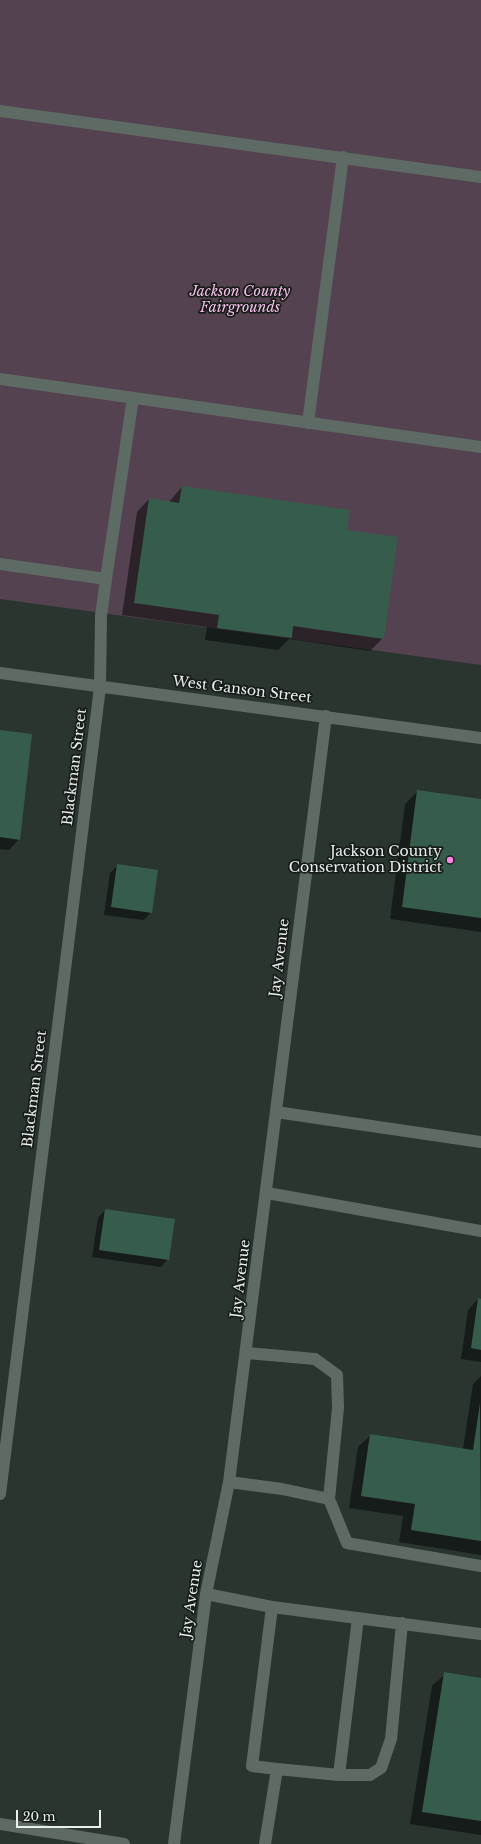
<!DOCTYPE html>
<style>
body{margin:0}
#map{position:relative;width:481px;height:1844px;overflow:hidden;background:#2a3530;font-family:"Libre Baskerville",serif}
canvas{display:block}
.scale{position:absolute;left:16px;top:1810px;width:85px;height:18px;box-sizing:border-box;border:2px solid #e8efec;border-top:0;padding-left:5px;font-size:12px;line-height:14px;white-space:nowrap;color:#e8efec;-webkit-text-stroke:3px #171c19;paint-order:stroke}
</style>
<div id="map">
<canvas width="481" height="1844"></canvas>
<div class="scale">20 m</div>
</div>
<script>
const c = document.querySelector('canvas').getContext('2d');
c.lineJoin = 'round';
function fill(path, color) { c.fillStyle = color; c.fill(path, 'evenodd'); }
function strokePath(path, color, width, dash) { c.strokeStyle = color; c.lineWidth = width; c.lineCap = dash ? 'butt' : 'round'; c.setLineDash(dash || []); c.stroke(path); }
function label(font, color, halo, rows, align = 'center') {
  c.font = font + ' "Libre Baskerville",serif'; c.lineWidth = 3.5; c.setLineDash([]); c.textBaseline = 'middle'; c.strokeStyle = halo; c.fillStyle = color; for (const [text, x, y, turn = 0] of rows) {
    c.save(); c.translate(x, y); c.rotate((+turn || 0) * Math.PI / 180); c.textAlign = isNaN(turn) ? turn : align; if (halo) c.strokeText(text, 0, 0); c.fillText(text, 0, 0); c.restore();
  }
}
const green = new Path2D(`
 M0,0h481v665l-481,-66z`);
const shadow = new Path2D(`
 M182,487l164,44 37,107 -13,13 -81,-12 -11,11 -73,-10 2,-13 -85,-12 15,-103 12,-13 20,3z
 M0,731l19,108 -10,11 -9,-1z
 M418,791l63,9v132l-91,-13 15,-115z
 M117,866l34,46 -7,8 -40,-5 6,-42z
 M105,1210l63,49 -7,8 -69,-10 6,-39z
 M478,1299l3,1v62l-20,-3 7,-49z
 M481,1376v179l-82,-13 4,-26 -54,-8 9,-61 13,-12 92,14 10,-65z
 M445,1674l36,5v156l-71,-11 22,-138z`);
const building = new Path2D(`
 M182,486l168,24 -3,20 51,7 -14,102 -91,-13 -1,12 -75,-10 2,-13 -85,-12 15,-105 30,5z
 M0,730l32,4 -12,106 -20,-3z
 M417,790l64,9v119l-79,-11z
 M117,864l41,6 -6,43 -41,-6z
 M105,1209l70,10 -6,41 -70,-10z
 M478,1298l3,1v51l-10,-2z
 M480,1403l1,138 -70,-11 4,-26 -54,-8 9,-62 103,16z
 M444,1672l37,6v143l-59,-9z`);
const minor = new Path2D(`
 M0,111l481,66
 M0,379l481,68
 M308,423l35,-266
 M0,564l106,15 -5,37 -1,71 -100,807
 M106,579l27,-181
 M0,673l481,65
 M276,1112l205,30
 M267,1193l214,38
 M247,1353l68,6 22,16 1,33 -9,91
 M229,1482l53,7 47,10 18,44 134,23
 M206,1594l66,13 209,27
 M277,1769l62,6 19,-157
 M339,1775h31l11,-7 10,-29 11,-116
 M0,1824l124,20
 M174,1844l32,-250 23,-112 97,-766
 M265,1844l12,-75 -25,-3 20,-159`);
const markers = [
 [450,860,4,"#fb86e5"]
];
const parkNames = [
 ["Jackson County",240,292],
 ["Fairgrounds",240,308]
];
const streetNames = [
 ["West Ganson Street",242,690,7],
 ["Blackman Street",75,767,-83],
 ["Jay Avenue",280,958,-83],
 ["Blackman Street",35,1089,-83],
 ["Jay Avenue",241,1279,-83],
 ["Jay Avenue",192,1599,-81]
];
const poiNames = [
 ["Jackson County",442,852],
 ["Conservation District",442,868]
];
fill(green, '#544250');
fill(shadow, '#0007');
fill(building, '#365d4c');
strokePath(minor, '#5e6b64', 12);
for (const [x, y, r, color] of markers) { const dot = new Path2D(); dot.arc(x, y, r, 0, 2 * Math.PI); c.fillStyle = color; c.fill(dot); strokePath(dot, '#171c19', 1.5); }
label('italic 14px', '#f6bfe9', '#171c19', parkNames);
label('14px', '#e8efec', '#171c19', streetNames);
label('14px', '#e8efec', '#171c19', poiNames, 'right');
</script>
